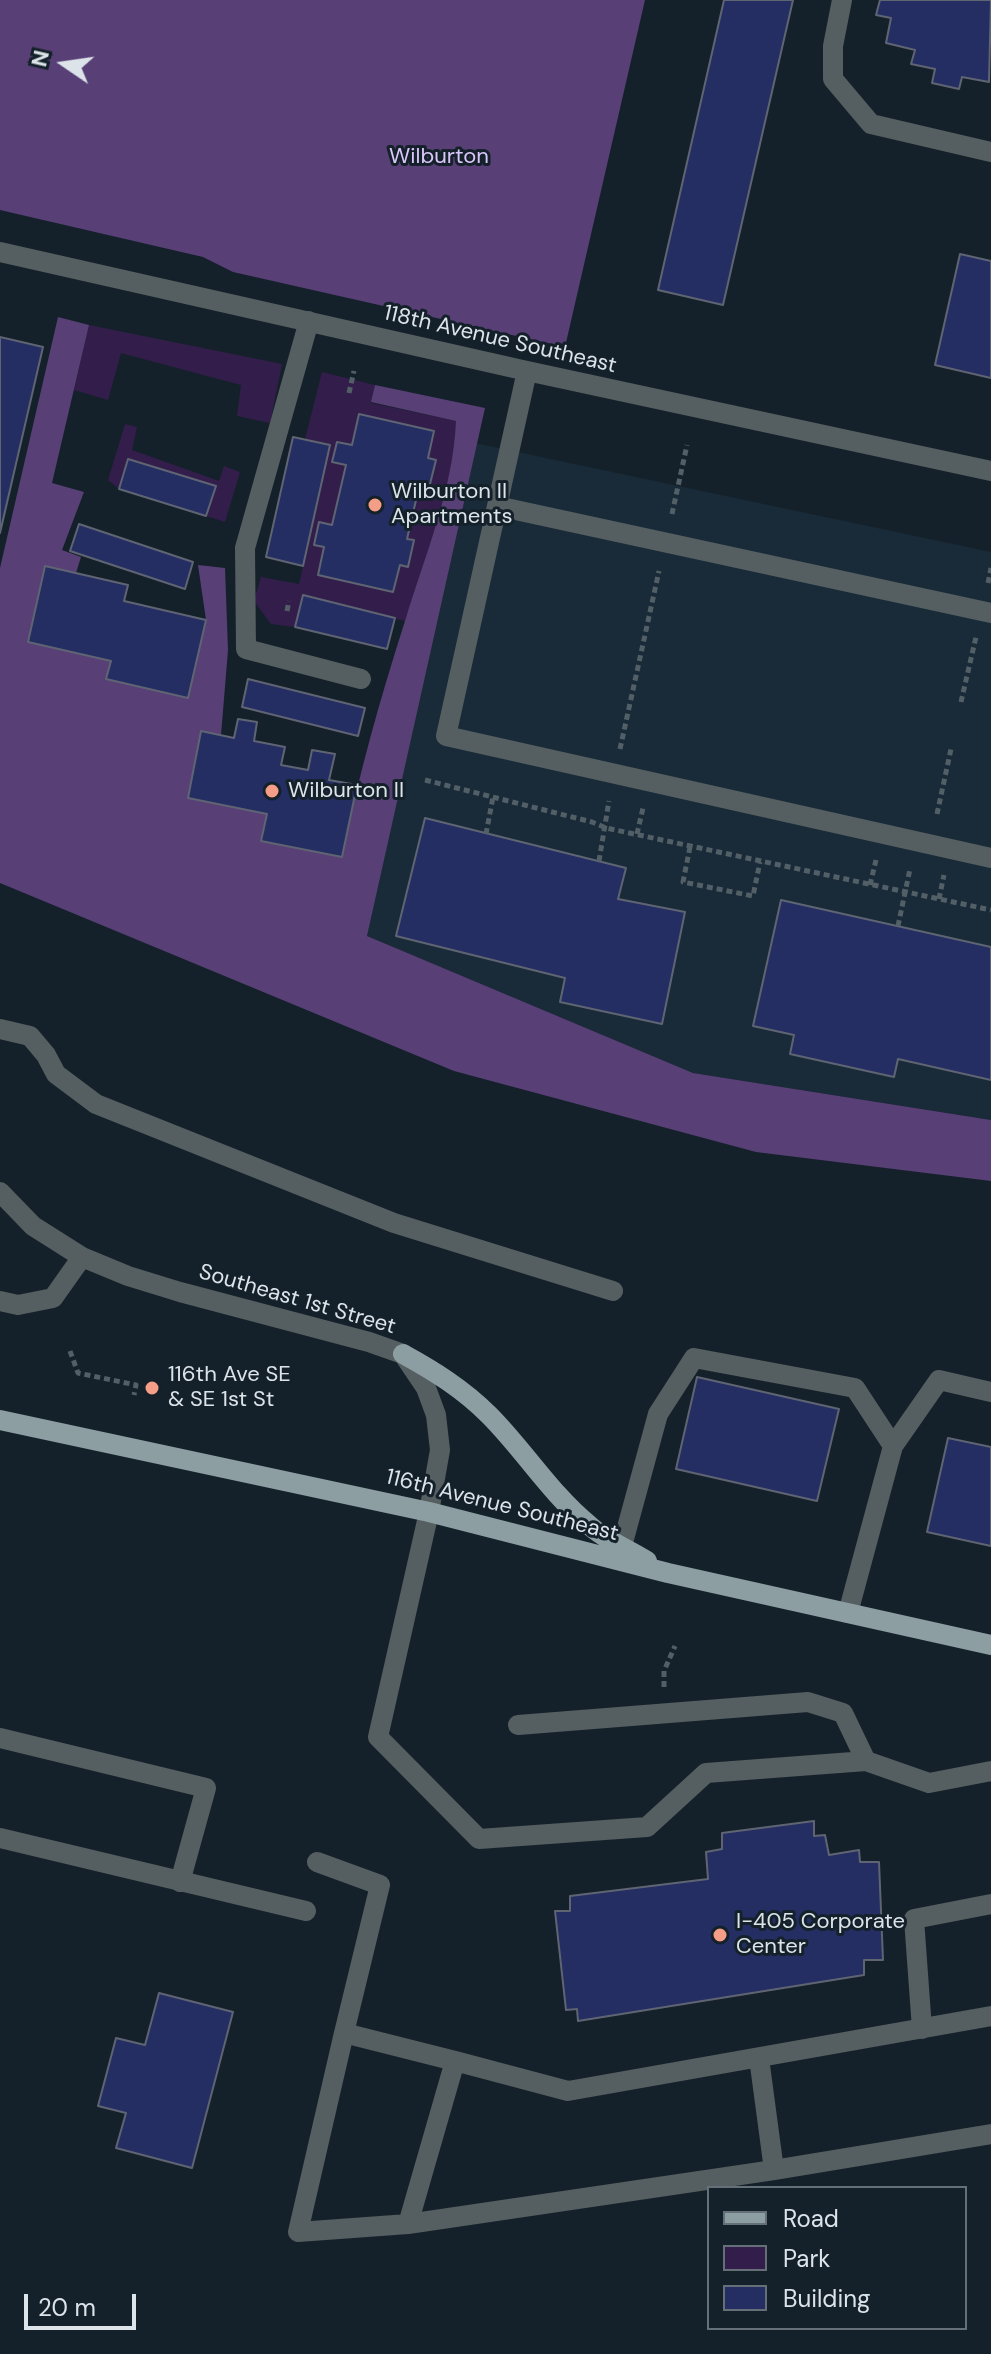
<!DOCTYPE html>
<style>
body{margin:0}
#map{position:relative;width:991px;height:2354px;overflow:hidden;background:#14212a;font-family:"DM Sans",sans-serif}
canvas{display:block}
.legend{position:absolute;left:707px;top:2186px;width:260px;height:144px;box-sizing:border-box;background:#14212a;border:2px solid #646f77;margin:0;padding:10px 14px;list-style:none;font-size:24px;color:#dce4ea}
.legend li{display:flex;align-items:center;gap:16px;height:40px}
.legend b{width:40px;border:2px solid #646f77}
.north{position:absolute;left:24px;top:24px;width:80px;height:80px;-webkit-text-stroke:6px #14212a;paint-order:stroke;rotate:283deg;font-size:22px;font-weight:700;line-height:32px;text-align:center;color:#dce4ea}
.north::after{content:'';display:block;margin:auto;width:28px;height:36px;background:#dce4ea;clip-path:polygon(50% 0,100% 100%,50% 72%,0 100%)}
.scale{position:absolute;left:24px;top:2294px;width:112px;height:36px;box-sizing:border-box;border:4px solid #dce4ea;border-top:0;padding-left:10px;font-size:24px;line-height:28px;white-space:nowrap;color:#dce4ea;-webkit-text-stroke:6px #14212a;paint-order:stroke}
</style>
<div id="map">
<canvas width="991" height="2354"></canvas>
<ul class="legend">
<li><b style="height:10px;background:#8c9ea1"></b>Road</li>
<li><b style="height:22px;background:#331e4b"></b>Park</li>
<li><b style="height:22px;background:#242e62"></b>Building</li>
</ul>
<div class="north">N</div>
<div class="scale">20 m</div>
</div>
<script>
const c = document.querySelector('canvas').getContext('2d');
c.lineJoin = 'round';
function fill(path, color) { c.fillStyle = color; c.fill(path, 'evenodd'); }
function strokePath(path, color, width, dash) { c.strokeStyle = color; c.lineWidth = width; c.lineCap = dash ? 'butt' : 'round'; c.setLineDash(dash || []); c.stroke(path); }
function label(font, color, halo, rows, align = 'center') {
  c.font = font + ' "DM Sans",sans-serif'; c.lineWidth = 6; c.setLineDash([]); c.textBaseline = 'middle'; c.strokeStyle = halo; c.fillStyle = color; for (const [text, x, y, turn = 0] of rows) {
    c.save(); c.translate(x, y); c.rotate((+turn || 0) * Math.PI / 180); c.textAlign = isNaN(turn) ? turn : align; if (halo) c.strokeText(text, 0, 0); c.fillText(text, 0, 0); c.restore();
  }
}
const built = new Path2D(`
 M475,443l516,109v568l-298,-47 -326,-137z`);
const green = new Path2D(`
 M89,325l193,39 -12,59 -33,-7 4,-31 -120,-32 -13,47 -34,-10z
 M322,372l53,13 -4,18 86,18c-4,69 -31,135 -52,200l-102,-25 -8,31 -24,-3 -17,-23 7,-24 38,7 31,-138 -25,-7z
 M125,424l12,3 -5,23 87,31 5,-15 16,6 -15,50 -19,-6 9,-30 -86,-27 -10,30 -11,-9z`);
const forest = new Path2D(`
 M0,0h645l-80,347 -332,-75 -30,-15 -203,-47z
 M58,317l31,8 -37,158 32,9 -22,58 19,7 -5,16 -31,-7 -17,75 83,20 -4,17 81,20 18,-78 -8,-55 27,3 3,82 -7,85 -20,-4 -13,67 79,16 -5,27 80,16c16,-80 38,-158 63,-236 20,-66 48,-131 51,-200l-85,-19 4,-17 110,23 -118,528 326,137 298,47v61l-235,-29 -302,-81 -454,-188v-315z`);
const building = new Path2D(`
 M724,0h69l-70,305 -65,-15z
 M880,0h111l-2,82 -27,-5 -3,12 -27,-6 3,-14 -24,-5 4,-14 -29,-7 5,-25 -15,-3z
 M960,254l31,7v117l-56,-13z
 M0,337l43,10 -43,186z
 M359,414l75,17 -6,27 8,2 -7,28 -10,-1 -12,52 7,1 -6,27 -8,-2 -7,27 -75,-17 6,-28 -10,-2 5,-23 13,3 14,-60 -14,-3 5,-20 15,3z
 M293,437l37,8 -27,121 -37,-9z
 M128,459l88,27 -10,30 -87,-27z
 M79,524l114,38 -8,27 -115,-38z
 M45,566l83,19 -4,16 82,19 -18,78 -82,-19 5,-18 -83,-19z
 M303,595l92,23 -8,31 -92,-22z
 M248,679l117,29 -7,28 -116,-29z
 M238,719l19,3 -3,19 31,6 -4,18 27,5 4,-20 23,4 -6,26 28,5 -15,72 -81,-16 6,-27 -79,-16 13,-67 33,7z
 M425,818l201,50 -8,31 67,13 -23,112 -102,-22 5,-24 -169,-42z
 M781,900l210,47v133l-93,-21 -4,18 -104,-23 4,-19 -41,-9z
 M697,1377l142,32 -22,92 -141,-32z
 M948,1438l43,9v99l-64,-14z
 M814,1821v15l11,-1 4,20 30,-5 1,12h19l4,98h-19v15l-286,46 -1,-12 -11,1 -11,-99h15v-15l138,-17 -2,-27 16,-3v-16z
 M159,1993l74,19 -41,156 -76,-20 10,-35 -28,-7 18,-68 29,7z`);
const path = new Path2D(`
 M349,393l5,-22
 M672,514l15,-69
 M988,583l3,-15
 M287,611l2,-10
 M961,702l15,-65
 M620,749l39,-178
 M425,780l167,42 14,6 385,82
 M937,814l14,-65
 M486,834l7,-37
 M637,834l6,-26
 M690,847l-7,35 70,14 7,-34
 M599,861l10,-60
 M870,885l6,-25
 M939,899l5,-24
 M898,926l12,-57
 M70,1351l8,22 58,12 -2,10
 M664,1687v-16l11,-25`);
const minor = new Path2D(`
 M842,0l-9,46v33l38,45 120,28
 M0,252l527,119 464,100
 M309,321l-64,227 1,101 115,30
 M527,371l-81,365 545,122
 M497,506l494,107
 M0,1029l30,7 16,19 10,19 40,30 298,119 219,68
 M0,1192l33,34 49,31 46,19 52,16 189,50 34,12 23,34 10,27 4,35 -11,62 -51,225 101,102 168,-12 59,-54 160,-12 63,22 62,-12
 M0,1301l18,4 35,-7 29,-41
 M622,1546l36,-132 36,-56 161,30 38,58
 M848,1613l45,-167 46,-66 52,12
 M518,1725l290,-23 35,11 23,48
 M0,1738l206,50 -26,94
 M0,1838l306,73
 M317,1862l63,23 -36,148
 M922,2029l-8,-110 77,-15
 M759,2058l15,112
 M455,2061l113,30 423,-75
 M408,2224l47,-163 -111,-28 -46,199 110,-8 366,-54 217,-36`);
const major = new Path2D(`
 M403,1354c31,17 60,35 86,61 35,35 61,78 100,110 16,15 39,24 58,36
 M0,1420l429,92 239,61 323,72`);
const markers = [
 [375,505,8,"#f49e87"],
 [272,791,8,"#f49e87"],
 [152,1388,8,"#f49e87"],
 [720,1935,8,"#f49e87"]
];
const parkNames = [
 ["Wilburton",439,157]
];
const streetNames = [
 ["118th Avenue Southeast",500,340,13],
 ["Southeast 1st Street",297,1300,16],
 ["116th Avenue Southeast",502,1506,14]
];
const poiNames = [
 ["Wilburton II",391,492],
 ["Apartments",391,517],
 ["Wilburton II",288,791],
 ["116th Ave SE",168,1375],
 ["& SE 1st St",168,1400],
 ["I-405 Corporate",736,1922],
 ["Center",736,1947]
];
fill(built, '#192b38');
fill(green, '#331e4b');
fill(forest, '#583f76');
fill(building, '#242e62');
strokePath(building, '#5f6473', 2);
strokePath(path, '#535f67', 5, [6, 4]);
strokePath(minor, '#555e60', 20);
strokePath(major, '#8c9ea1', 20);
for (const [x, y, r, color] of markers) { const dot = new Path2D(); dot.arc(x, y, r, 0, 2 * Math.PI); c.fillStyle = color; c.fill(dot); strokePath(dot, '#14212a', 3); }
label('22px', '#dbc6fa', '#14212a', parkNames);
label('22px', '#dce4ea', '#14212a', streetNames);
label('22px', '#dce4ea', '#14212a', poiNames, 'left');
</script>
